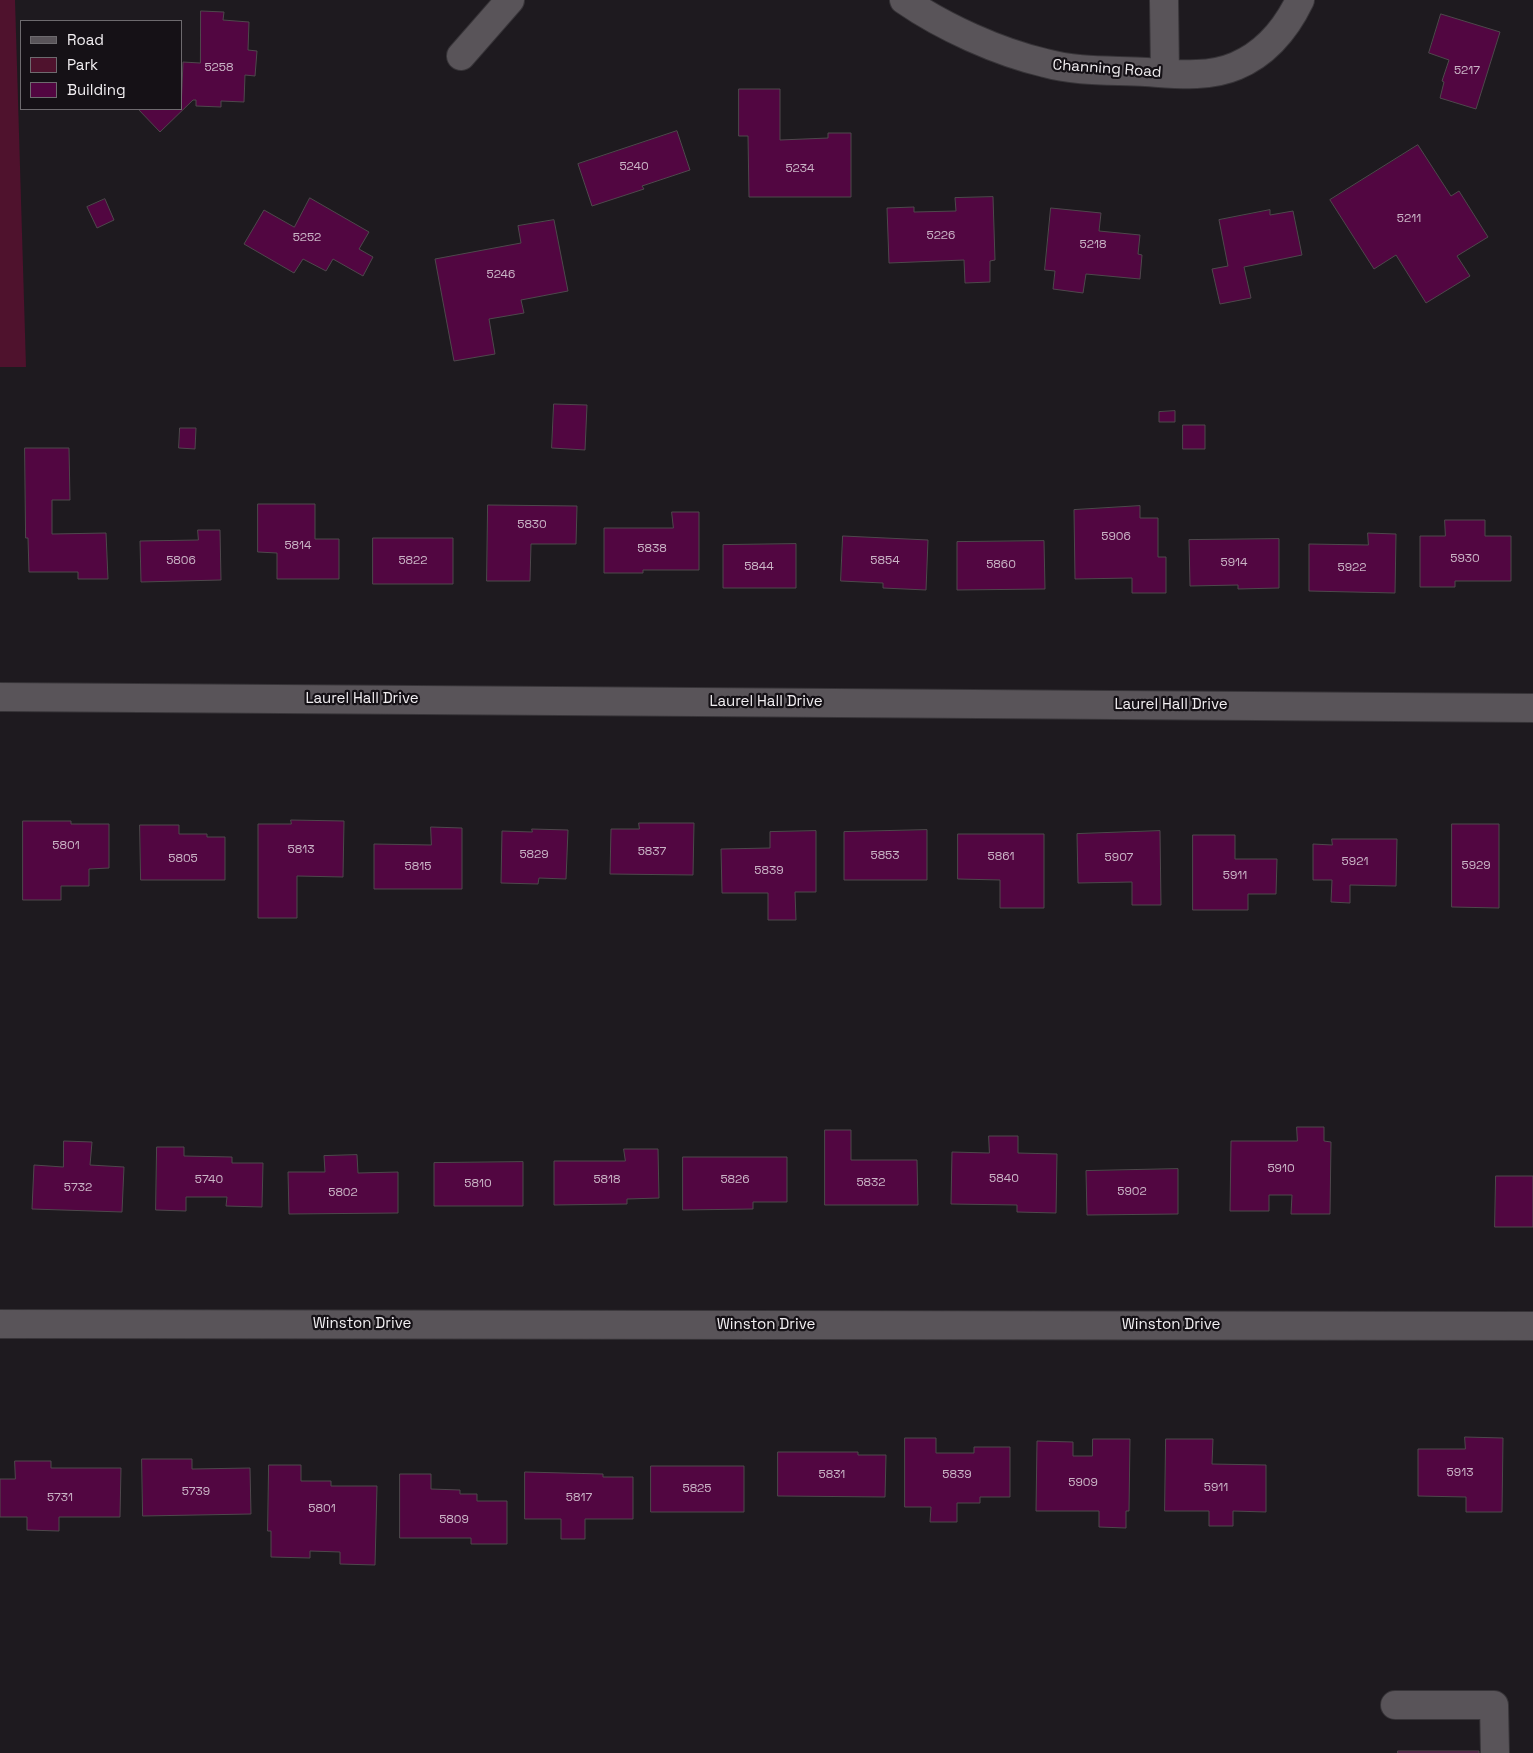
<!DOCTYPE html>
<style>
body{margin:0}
#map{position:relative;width:1533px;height:1753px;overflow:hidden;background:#1e1a1f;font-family:"Space Grotesk",sans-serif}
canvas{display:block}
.legend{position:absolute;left:20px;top:20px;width:162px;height:90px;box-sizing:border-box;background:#151116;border:1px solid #6d6a6e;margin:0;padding:6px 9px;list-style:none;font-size:15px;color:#f2eff2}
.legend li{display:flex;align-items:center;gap:10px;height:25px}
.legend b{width:25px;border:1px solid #6d6a6e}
</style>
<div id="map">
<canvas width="1533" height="1753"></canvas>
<ul class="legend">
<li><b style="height:6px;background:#595459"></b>Road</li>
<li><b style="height:14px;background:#4f122d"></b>Park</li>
<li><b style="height:14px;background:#520641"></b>Building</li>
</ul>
</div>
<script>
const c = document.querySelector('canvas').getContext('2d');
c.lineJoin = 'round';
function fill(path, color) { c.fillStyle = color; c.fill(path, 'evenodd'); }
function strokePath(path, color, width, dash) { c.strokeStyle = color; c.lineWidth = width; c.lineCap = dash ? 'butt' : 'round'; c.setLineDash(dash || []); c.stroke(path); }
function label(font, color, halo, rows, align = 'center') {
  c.font = font + ' "Space Grotesk",sans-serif'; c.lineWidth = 4.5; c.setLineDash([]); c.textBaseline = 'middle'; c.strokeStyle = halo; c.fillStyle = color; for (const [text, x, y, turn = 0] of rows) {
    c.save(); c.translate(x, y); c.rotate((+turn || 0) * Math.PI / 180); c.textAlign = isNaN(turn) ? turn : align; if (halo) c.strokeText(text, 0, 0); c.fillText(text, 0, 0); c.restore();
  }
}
const green = new Path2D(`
 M0,0h15l11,367h-26z`);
const building = new Path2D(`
 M201,11l23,1 -1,8 26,2 -1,28 9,1 -2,25 -10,-1 -1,27 -23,-1v6l-25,-1v-6h-3l-33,32 -22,-23h43l2,-47 17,1z
 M1441,14l59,18 -24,77 -36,-11 4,-16 -2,-1 7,-21 -20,-7z
 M739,89h41v51l48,-2v-5h23v64h-102l-1,-61h-9z
 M677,131l13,39 -48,16 2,3 -52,17 -14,-42z
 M1418,145l33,51 8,-5 29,46 -31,19 13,20 -44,27 -30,-48 -22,14 -44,-69z
 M993,197l2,63 -5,1v21l-25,1 -1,-23 -75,3 -2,-55 27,-1v5l42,-1 -1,-13z
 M310,198l59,34 -10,17 14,8 -10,19 -30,-17 -7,12 -23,-12 -9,14 -50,-29 20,-34 30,17z
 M105,199l9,21 -17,8 -10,-21z
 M1051,208l50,5 -2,18 41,4 -2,19 4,1 -2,24 -54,-5 -3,19 -30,-4 2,-18 -10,-1z
 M1270,210v5l23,-4 9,44 -58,12 7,31 -31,6 -8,-35 16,-3 -9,-46z
 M554,220l14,71 -47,9 3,13 -35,6 6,35 -41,7 -19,-102 86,-16 -3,-17z
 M554,404l33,1 -2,45 -33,-2z
 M1175,411v11h-16v-10z
 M1183,425h22v24h-22z
 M180,428h16l-1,21 -16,-1z
 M25,448h44l1,52h-18v34l54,-1 2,46h-30v-7h-49l-1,-34h-2z
 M258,504h57v35h24v40h-62v-26l-19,-1z
 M488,505l89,1 -1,38h-45l-1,37h-43z
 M1140,506v12h18v39h8v36h-34v-15l-57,1 -1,-69z
 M672,512h27v58h-56v3h-39v-45h69z
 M1445,520h40v16h26v45h-56v6h-35v-51h25z
 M198,530h22l1,50 -80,2 -1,-41 58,-1z
 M1368,533l28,1 -1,59 -86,-2v-47l59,1z
 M843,536l85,4 -2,50 -43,-2v-5l-42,-2z
 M373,538h80v46h-80z
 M1279,539v49l-41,1v-4l-48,1 -1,-46z
 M1044,541l1,48 -88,1v-48z
 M796,544v44h-73v-43z
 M291,820l53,1 -1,56 -46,-1v42h-39v-94h33z
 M23,821h48v3h38v44l-20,1v17h-28v14h-38z
 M639,823h55l-1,52 -83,-1 1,-45h28z
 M1452,824h47v84l-47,-1z
 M140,825h39v9h28v3h18v43h-84z
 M431,827l31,1v61h-88v-45l57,1z
 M532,829l36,1 -2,49 -27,-1 -1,6 -37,-1 1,-52 30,1z
 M927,830v50h-83v-48z
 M816,831v61h-21l1,28h-28v-27h-46l-1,-44 49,-1v-16z
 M1160,831l1,74h-29v-23l-54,1 -1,-49z
 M958,834h86v74h-44v-28l-42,-1z
 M1193,835h42v24h42l-1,35h-28v16h-55z
 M1332,839h65l-1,47 -46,-1v18l-19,-1 1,-22h-19v-36l19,1z
 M1297,1127h27v14l7,1 -1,72h-39l1,-19h-23v16h-39l1,-70h66z
 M825,1130h26v30h66l1,45h-93z
 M989,1136h29v17l39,1 -1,59 -39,-1v-7l-66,-1 1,-52 37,1z
 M64,1141l28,1 -2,23 34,2 -2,45 -90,-3 2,-44 29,2z
 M157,1147h27v9l48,1v6h31l-1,44 -36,-1 1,-9h-41v14l-30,-1z
 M624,1149h34l1,49 -32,1v5l-73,1v-44h71z
 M357,1155l1,18 40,-1v41l-109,1 -1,-42h37l-1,-16z
 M683,1157h104v45h-34v7l-70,1z
 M523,1162v44h-89v-43z
 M1178,1169v45l-91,1 -1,-44z
 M1496,1176h37v51h-38z
 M1465,1437l38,1 -1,74h-36v-15l-48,-1v-47h47z
 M905,1438h31v15h38v-6h36v50h-30v6h-23v19h-27l1,-15h-26z
 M1093,1439h37l-1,72h-3v17l-27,-1v-16h-63l1,-70 36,1v14h19z
 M1166,1439h47l-1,25 54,1v47l-33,-1v15h-24v-15h-44z
 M778,1452h80v3h28l-1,42 -107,-1z
 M142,1459h50v10l58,-1 1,46 -108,2z
 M15,1461h36v7h70l-1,49h-61v14l-32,-1v-13h-27v-38h15z
 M269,1465h32v16h30v5h46l-2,79 -35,-1v-12l-30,-1v7l-39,-1v-26h-3z
 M651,1466h93v46h-93z
 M525,1472l78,2v3h30v42h-48v20h-24v-20h-36z
 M400,1474h31v15l29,1v4h17v7h30v43h-36v-6h-71z
 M1398,1751h81v2h-81z`);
const minor = new Path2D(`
 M904,0c39,27 94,52 141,63 32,9 68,7 101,9 30,2 62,6 90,-6 31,-13 50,-37 64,-66
 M1164,0l1,73
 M461,56l49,-56
 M0,697l1533,11
 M0,1324l1533,2
 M1395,1705h99l1,48`);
const numberNames = [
 ["5258",219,68],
 ["5217",1467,71],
 ["5240",634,167],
 ["5234",800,169],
 ["5211",1409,219],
 ["5226",941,236],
 ["5252",307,238],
 ["5218",1093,245],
 ["5246",501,275],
 ["5830",532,525],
 ["5906",1116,537],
 ["5814",298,546],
 ["5838",652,549],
 ["5930",1465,559],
 ["5806",181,561],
 ["5822",413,561],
 ["5854",885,561],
 ["5914",1234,563],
 ["5860",1001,565],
 ["5844",759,567],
 ["5922",1352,568],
 ["5801",66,846],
 ["5813",301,850],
 ["5837",652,852],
 ["5829",534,855],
 ["5853",885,856],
 ["5861",1001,857],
 ["5907",1119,858],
 ["5805",183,859],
 ["5921",1355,862],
 ["5929",1476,866],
 ["5815",418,867],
 ["5839",769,871],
 ["5911",1235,876],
 ["5910",1281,1169],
 ["5840",1004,1179],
 ["5740",209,1180],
 ["5818",607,1180],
 ["5826",735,1180],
 ["5832",871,1183],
 ["5810",478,1184],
 ["5732",78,1188],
 ["5902",1132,1192],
 ["5802",343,1193],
 ["5913",1460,1473],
 ["5831",832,1475],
 ["5839",957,1475],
 ["5909",1083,1483],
 ["5911",1216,1488],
 ["5825",697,1489],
 ["5739",196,1492],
 ["5731",60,1498],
 ["5817",579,1498],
 ["5801",322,1509],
 ["5809",454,1520]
];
const streetNames = [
 ["Channing Road",1107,69,4],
 ["Laurel Hall Drive",362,699],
 ["Laurel Hall Drive",766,702],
 ["Laurel Hall Drive",1171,705],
 ["Winston Drive",362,1324],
 ["Winston Drive",766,1325],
 ["Winston Drive",1171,1325]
];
fill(green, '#4f122d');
fill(building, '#520641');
strokePath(building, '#4e484c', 1);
strokePath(minor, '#373438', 30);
strokePath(minor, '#595459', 28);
label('12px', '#cab5c6', null, numberNames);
label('15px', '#f2eff2', '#151116', streetNames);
</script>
